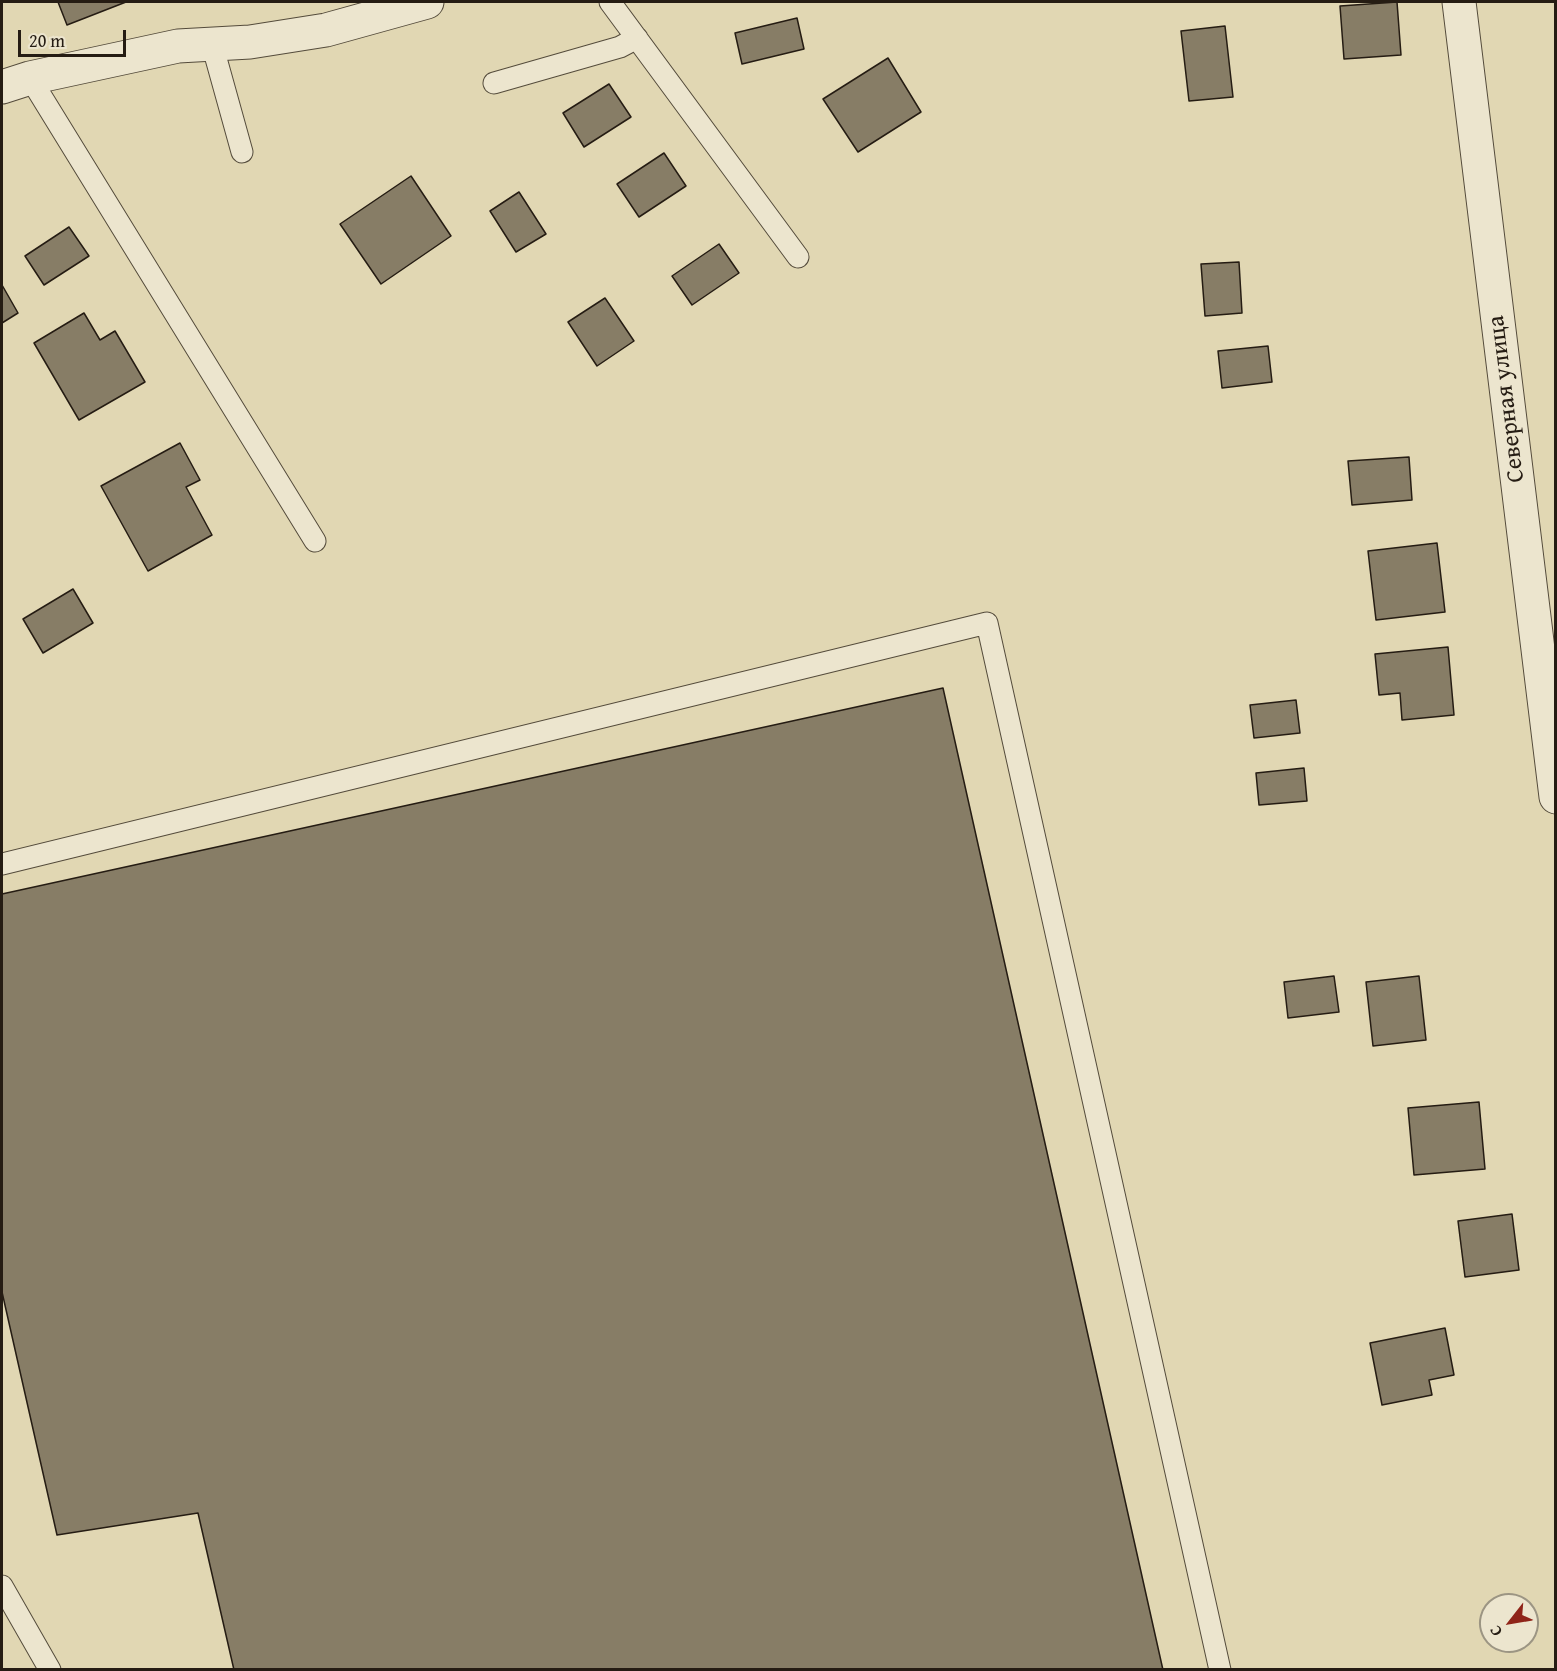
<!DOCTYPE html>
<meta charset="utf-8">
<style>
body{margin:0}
#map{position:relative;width:1557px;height:1671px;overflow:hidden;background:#e1d7b3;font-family:"Gentium Book Plus",serif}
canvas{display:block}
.frame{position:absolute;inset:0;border:3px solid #251c13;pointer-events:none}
.north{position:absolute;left:1479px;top:1593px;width:60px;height:60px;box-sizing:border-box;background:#ece5ce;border:2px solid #9c9583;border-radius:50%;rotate:239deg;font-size:16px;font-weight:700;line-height:24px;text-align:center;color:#251c13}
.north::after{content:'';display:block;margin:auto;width:21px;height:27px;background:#8f2418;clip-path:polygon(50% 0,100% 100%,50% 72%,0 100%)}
.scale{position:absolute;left:18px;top:30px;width:108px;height:27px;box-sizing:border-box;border:3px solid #251c13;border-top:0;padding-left:8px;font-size:18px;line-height:21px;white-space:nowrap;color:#251c13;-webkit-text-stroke:4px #ece5ce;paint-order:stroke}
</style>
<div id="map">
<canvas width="1557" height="1671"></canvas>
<div class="frame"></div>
<div class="north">С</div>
<div class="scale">20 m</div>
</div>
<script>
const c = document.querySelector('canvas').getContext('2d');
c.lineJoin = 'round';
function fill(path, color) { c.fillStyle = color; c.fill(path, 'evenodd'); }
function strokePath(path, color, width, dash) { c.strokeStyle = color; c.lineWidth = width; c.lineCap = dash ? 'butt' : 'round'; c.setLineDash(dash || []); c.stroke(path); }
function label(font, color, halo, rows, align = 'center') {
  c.font = font + ' "Gentium Book Plus",serif'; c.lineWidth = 4.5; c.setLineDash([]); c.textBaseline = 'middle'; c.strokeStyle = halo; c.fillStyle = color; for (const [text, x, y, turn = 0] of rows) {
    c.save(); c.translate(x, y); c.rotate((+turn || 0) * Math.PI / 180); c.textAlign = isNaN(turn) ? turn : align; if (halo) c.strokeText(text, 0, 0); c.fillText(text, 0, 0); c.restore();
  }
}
const building = new Path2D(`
 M58,2h68l-59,23z
 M1397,2l4,53 -57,4 -4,-53z
 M797,18l7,31 -62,15 -7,-31z
 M1225,26l8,71 -44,4 -8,-70z
 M888,58l33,54 -63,40 -35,-53z
 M609,84l22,33 -47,30 -21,-34z
 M664,153l22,33 -47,31 -22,-33z
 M411,176l40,60 -70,48 -41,-60z
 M519,192l27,42 -30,18 -26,-41z
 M69,227l20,29 -45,29 -19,-29z
 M719,244l20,29 -47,32 -20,-29z
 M1239,262l3,51 -37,3 -4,-52z
 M2,285l16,28 -16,10z
 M605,298l29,43 -37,25 -29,-44z
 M84,313l16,27 15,-9 30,51 -66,38 -45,-77z
 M1268,346l4,36 -50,6 -4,-37z
 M180,443l20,37 -14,7 26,48 -64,36 -47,-85z
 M1409,457l3,43 -60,5 -4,-44z
 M1437,543l8,69 -69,8 -8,-69z
 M73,589l20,34 -50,30 -20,-34z
 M1448,647l6,68 -52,5 -2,-27 -21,2 -4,-41z
 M943,688l220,982h-929l-36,-157 -141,22 -55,-243v-398z
 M1296,700l4,33 -46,5 -4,-33z
 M1304,768l3,33 -48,4 -3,-32z
 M1334,976l5,36 -51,6 -4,-36z
 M1419,976l7,64 -53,6 -7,-64z
 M1479,1102l6,67 -71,6 -6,-67z
 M1512,1214l7,56 -54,7 -7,-56z
 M1445,1328l9,47 -25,5 3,15 -50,10 -12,-62z`);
const lane = new Path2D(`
 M610,2l188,255
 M212,44l30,108
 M30,78l285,463
 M494,83l126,-36 17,-9
 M2,864l985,-241 233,1047
 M2,1586l48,84`);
const street = new Path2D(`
 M1459,2l97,795
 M2,87l28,-9 148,-32 72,-4 76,-12 101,-28`);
const streetNames = [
 ["Северная улица",1507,399,-97]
];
fill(building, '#877d66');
strokePath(building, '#251c13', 1.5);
strokePath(lane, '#544b3b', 23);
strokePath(street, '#544b3b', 35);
strokePath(lane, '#ece5ce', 21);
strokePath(street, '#ece5ce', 33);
label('24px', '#251c13', '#ece5ce', streetNames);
</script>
